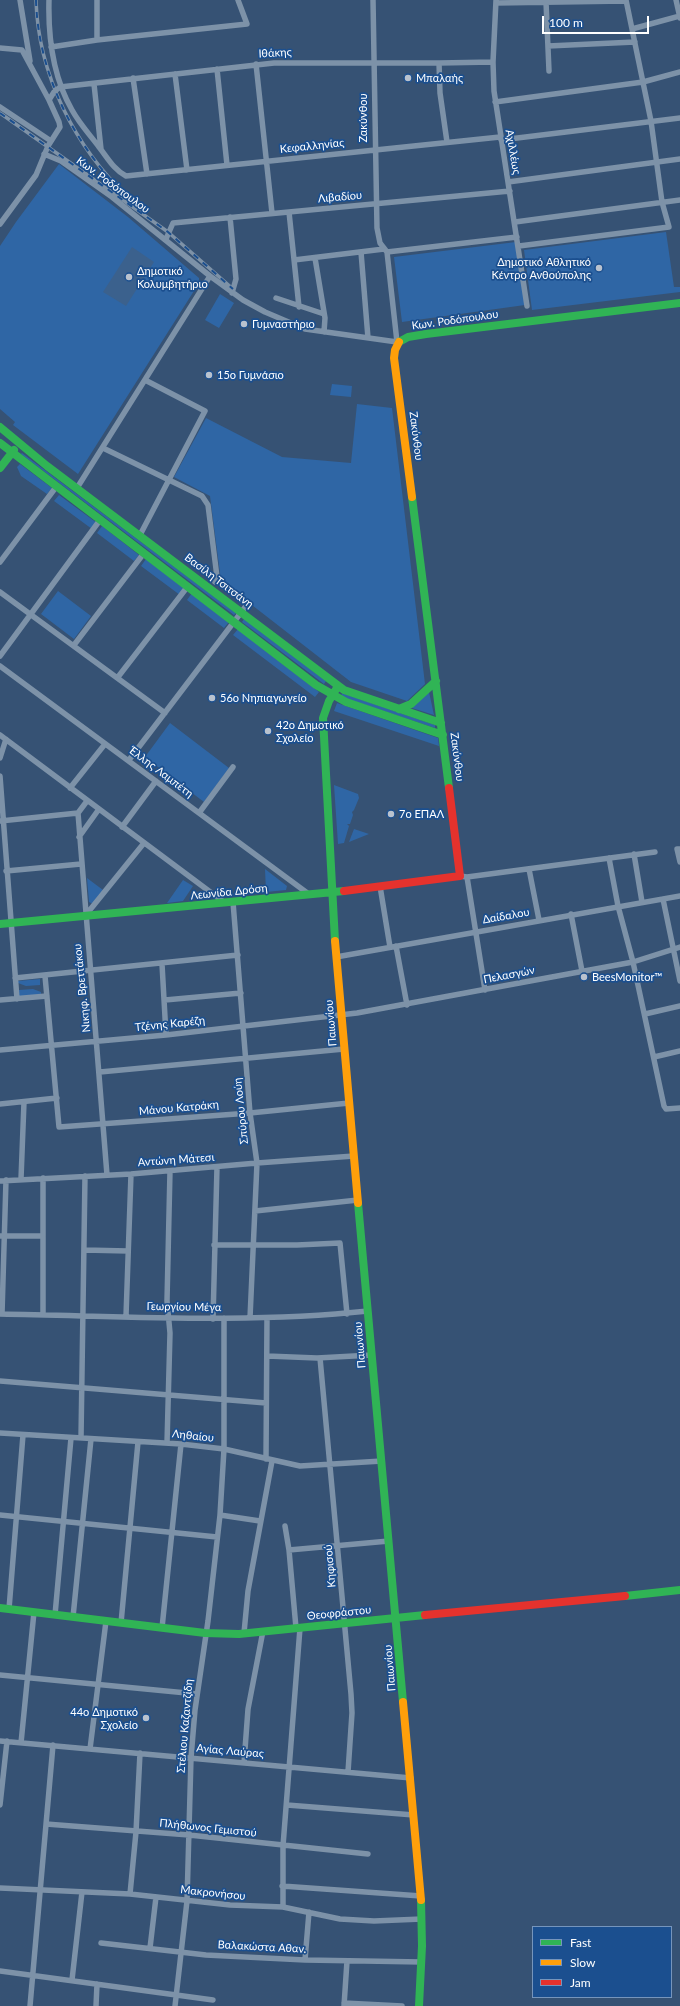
<!DOCTYPE html>
<meta charset="utf-8">
<style>
body{margin:0}
#map{position:relative;width:680px;height:2006px;overflow:hidden;background:#365274;font-family:Lato,sans-serif}
canvas{display:block}
.legend{position:absolute;left:532px;top:1926px;width:140px;height:72px;box-sizing:border-box;background:#1b4f8f;border:1px solid #7695bc;margin:0;padding:5px 7px;list-style:none;font-size:12px;color:#fff}
.legend li{display:flex;align-items:center;gap:8px;height:20px}
.legend b{width:20px;border:1px solid #7695bc}
.scale{position:absolute;left:542px;top:16px;width:107px;height:18px;box-sizing:border-box;border:2px solid #fff;border-top:0;padding-left:5px;font-size:12px;line-height:14px;white-space:nowrap;color:#fff;-webkit-text-stroke:3px #1b4f8f;paint-order:stroke}
</style>
<div id="map">
<canvas width="680" height="2006"></canvas>
<ul class="legend">
<li><b style="height:5px;background:#30b455"></b>Fast</li>
<li><b style="height:5px;background:#ff9f0a"></b>Slow</li>
<li><b style="height:5px;background:#e5322d"></b>Jam</li>
</ul>
<div class="scale">100 m</div>
</div>
<script>
const c = document.querySelector('canvas').getContext('2d');
c.lineJoin = 'round';
function fill(path, color) { c.fillStyle = color; c.fill(path, 'evenodd'); }
function strokePath(path, color, width, dash) { c.strokeStyle = color; c.lineWidth = width; c.lineCap = dash ? 'butt' : 'round'; c.setLineDash(dash || []); c.stroke(path); }
function label(font, color, halo, rows, align = 'center') {
  c.font = font + ' Lato,sans-serif'; c.lineWidth = 3.5; c.setLineDash([]); c.textBaseline = 'middle'; c.strokeStyle = halo; c.fillStyle = color; for (const [text, x, y, turn = 0] of rows) {
    c.save(); c.translate(x, y); c.rotate((+turn || 0) * Math.PI / 180); c.textAlign = isNaN(turn) ? turn : align; if (halo) c.strokeText(text, 0, 0); c.fillText(text, 0, 0); c.restore();
  }
}
const green = new Path2D(`
 M59,164l69,53 71,61v5l-121,191 -65,-49 2,-3 -15,-13v-163l16,-24z
 M666,232l8,55h6v5l-148,18 -8,-60z
 M516,242l9,63 -123,17 -8,-65z
 M220,294l14,9 -15,25 -14,-8z
 M332,384l20,2 -1,11 -21,-2z
 M357,404l35,4 33,276 -18,17 -56,-19 -130,-101 -11,-85 -36,-19 32,-59 76,39 69,6z
 M22,453l214,160 -2,2 -213,-161z
 M20,464l32,24 -5,6 -26,-18 -4,-9z
 M59,495l38,28 -5,6 -38,-28z
 M102,526l37,29 -5,6 -37,-28z
 M146,559l39,30 -5,6 -39,-29z
 M58,591l33,25 -17,23 -33,-25z
 M192,593l37,29 -5,6 -37,-28z
 M244,619l82,62 -2,3 -82,-62z
 M238,629l81,63 -4,5 -82,-62z
 M429,692l5,23 -22,-7z
 M342,693l93,32v3l-94,-31z
 M337,703l101,35 1,8 -105,-35z
 M170,723l59,45 -25,34 -59,-45z
 M334,785l24,9 1,4 -5,12 -2,2 1,3 -3,9h-3l2,2 -5,17 -6,1z
 M354,829l15,5 -20,8z
 M265,869l22,17 -1,4 -20,2z
 M87,878l16,12 -10,14 -4,-2z
 M183,880l10,6 -10,15 -16,2z
 M40,979v6l-14,1 -8,-3v-2z
 M33,989l8,3v3l-22,2v-7z`);
const water = new Path2D(`
 M132,247l22,15 -28,44 -23,-14z`);
const street = new Path2D(`
 M20,0l10,61
 M49,0c-1,38 4,77 23,110 7,13 18,25 27,37 8,10 15,23 27,29l374,-39
 M97,0v40
 M496,0l-3,62 1,29 33,215
 M676,0l4,18
 M546,2l3,69
 M496,3l130,-2
 M632,29l48,-13
 M548,46l87,-4
 M51,47l46,-7 150,-16 -9,-24
 M0,48l22,2 27,50
 M439,63l1,30 7,49
 M256,64l16,149
 M217,69l10,96
 M175,74l12,96
 M133,78l14,96
 M94,84l7,65
 M495,102l148,-20 37,-10
 M0,107l51,34
 M501,140l179,-22
 M44,154l17,7 51,36 98,79 33,24 22,12 40,17 92,13 -10,-90 -7,-9 -3,-15 -4,-228
 M508,182l172,-23
 M289,212l10,95
 M230,217l6,62 -4,14
 M515,222l165,-22
 M0,224l36,-49 12,-29 12,-19 -1,-5 -10,-22 5,-8 6,-5 214,-24h165l54,-1
 M166,239l7,-16 337,-32
 M519,246l150,-19 -7,-25 -11,-81 -25,-121
 M361,252l7,86
 M387,252l130,-15
 M315,258l10,60 -1,14
 M294,260l90,-11
 M276,298l48,16
 M103,448l99,48 6,9 9,72 -2,5
 M77,488l133,-212
 M140,535l65,-124 -60,-31
 M0,562l56,-75
 M0,592l165,121
 M74,645l70,-92
 M0,656l100,-136
 M0,666l310,229
 M118,677l70,-91
 M0,735l225,168
 M0,758l6,-19
 M129,760l117,-154
 M0,776l17,223
 M70,788l35,-44
 M87,801l-9,12 29,362
 M199,813l34,-46
 M0,821l78,-8
 M122,827l34,-46
 M79,837l20,-28
 M680,849h-3l3,13
 M634,854l8,48
 M609,858l9,48 15,56 31,144 2,3 14,-1
 M529,869l10,51
 M6,871l75,-7
 M460,876l7,1 188,-25
 M467,877l18,113
 M380,886l10,61
 M663,899l17,82
 M233,902l17,211 7,50 -7,155
 M571,914l11,57
 M85,916l59,-73
 M396,946l11,59
 M336,957l344,-61
 M162,964l4,71
 M45,976l14,151 191,-14 99,-10
 M15,978l223,-23
 M0,1000l47,-4
 M165,1000l76,-7
 M645,1014l35,-8
 M0,1050l166,-15 191,-22 276,-51 47,-15
 M654,1057l26,-6
 M100,1072l244,-23
 M0,1104l57,-6
 M43,1178v137
 M21,1179l3,-77
 M0,1181l131,-7 126,-11 97,-7
 M255,1211l103,-11
 M0,1236h43
 M214,1245h83l43,-2 7,71
 M84,1250l44,1
 M0,1314c123,2 246,10 368,-3
 M2,1314l4,-134
 M126,1316l5,-142
 M213,1319l4,-152
 M267,1356l50,2 55,-3
 M320,1358l31,336 1,19 -4,59
 M0,1381l266,22
 M0,1433l181,11 43,5 76,17 82,-5
 M81,1438l4,-262
 M167,1443l3,-110 -3,-32 3,-130
 M266,1459l1,-141
 M0,1515l217,22
 M220,1515l40,6
 M285,1526l4,24 7,78
 M289,1550l100,-9
 M9,1609l14,-174
 M55,1615l16,-177
 M73,1617l18,-178
 M121,1623l17,-181
 M162,1628l19,-184
 M244,1633l4,-42 24,-130
 M0,1675l197,19
 M0,1741l411,37
 M21,1743l13,-131
 M90,1749l16,-128
 M244,1763l4,-54 15,-78
 M0,1805l7,-64
 M287,1805l127,10
 M46,1824l143,11 179,19
 M282,1886l139,10
 M0,1888l130,6 100,11 53,2 57,12 34,2 48,-2
 M130,1894l6,-62 4,-79
 M283,1907v-61l17,-218
 M101,1943l105,12 99,5 117,2
 M150,1948l6,-51
 M305,1960l4,-48
 M0,1971l213,29
 M72,1980l10,-88
 M344,2003l58,3
 M30,2006l23,-261
 M96,2006l1,-22
 M175,2006l12,-105 4,-143 4,-48 13,-89 12,-106 4,-66v-131
 M344,2006l3,-45`);
const fast = new Path2D(`
 M399,342l9,-5 18,-3 254,-31
 M0,427l47,39 297,224 97,33
 M0,443l316,242 30,17 97,33
 M0,468l14,-18
 M412,497l37,291
 M399,709l12,-5 25,-23
 M0,924l344,-33
 M335,941l-12,-223 6,-17 9,-15
 M358,1203l45,499
 M625,1596l55,-6
 M0,1608l205,25 34,1 186,-19
 M419,2006l3,-60 -1,-46`);
const slow = new Path2D(`
 M399,342l-4,8 -1,8 18,139
 M335,941l23,262
 M403,1702l18,198`);
const jam = new Path2D(`
 M344,891l116,-15 -11,-88
 M425,1615l200,-19`);
const rail = new Path2D(`
 M36,0c2,74 39,148 93,198
 M0,113l168,119 65,57`);
const markers = [
 [408,78,4,"#b9c2ce"],
 [599,268,4,"#b9c2ce"],
 [129,277,4,"#b9c2ce"],
 [244,324,4,"#b9c2ce"],
 [209,375,4,"#b9c2ce"],
 [212,698,4,"#b9c2ce"],
 [268,731,4,"#b9c2ce"],
 [391,814,4,"#b9c2ce"],
 [584,977,4,"#b9c2ce"],
 [146,1718,4,"#b9c2ce"]
];
const streetNames = [
 ["Ιθάκης",275,53,-3],
 ["Ζακύνθου",363,118,-90],
 ["Κεφαλληνίας",312,146,-6],
 ["Αχιλλέως",513,152,80],
 ["Κων. Ροδόπουλου",113,185,36],
 ["Λιβαδίου",340,197,-5],
 ["Κων. Ροδόπουλου",455,320,-8],
 ["Ζακύνθου",416,436,83],
 ["Βασίλη Τσιτσάνη",219,581,37],
 ["Ζακύνθου",457,757,83],
 ["Έλλης Λαμπέτη",161,772,37],
 ["Λεωνίδα Δρόση",229,892,-6],
 ["Δαίδαλου",506,916,-10],
 ["Πελασγών",509,975,-11],
 ["Νικηφ. Βρεττάκου",82,988,-96],
 ["Παιωνίου",331,1023,-95],
 ["Τζένης Καρέζη",170,1024,-6],
 ["Μάνου Κατράκη",179,1108,-5],
 ["Σπύρου Λούη",241,1111,-96],
 ["Αντώνη Μάτεσι",176,1160,-4],
 ["Γεωργίου Μέγα",184,1307,1],
 ["Παιωνίου",360,1345,-95],
 ["Ληθαίου",193,1436,6],
 ["Κηφισού",330,1566,-95],
 ["Θεοφράστου",339,1613,-6],
 ["Παιωνίου",390,1668,-95],
 ["Στέλιου Καζαντζίδη",185,1726,-85],
 ["Αγίας Λαύρας",230,1751,5],
 ["Πλήθωνος Γεμιστού",208,1828,6],
 ["Μακρονήσου",213,1893,6],
 ["Βαλακώστα Αθαν.",262,1947,3]
];
const poiNames = [
 ["Μπαλαής",416,78],
 ["Δημοτικό Αθλητικό",591,262,"right"],
 ["Κέντρο Ανθούπολης",591,275,"right"],
 ["Δημοτικό",137,271],
 ["Κολυμβητήριο",137,284],
 ["Γυμναστήριο",252,324],
 ["15ο Γυμνάσιο",217,375],
 ["56ο Νηπιαγωγείο",220,698],
 ["42ο Δημοτικό",276,725],
 ["Σχολείο",276,738],
 ["7ο ΕΠΑΛ",399,814],
 ["BeesMonitor™",592,977],
 ["44ο Δημοτικό",138,1712,"right"],
 ["Σχολείο",138,1725,"right"]
];
fill(green, '#2f66a5');
fill(water, '#3b618d');
strokePath(street, '#7d92a8', 5.5);
strokePath(fast, '#30b455', 8);
strokePath(slow, '#ff9f0a', 8);
strokePath(jam, '#e5322d', 8);
strokePath(rail, '#7e92a7', 3.5);
strokePath(rail, '#1b4f8f', 2, [6]);
for (const [x, y, r, color] of markers) { const dot = new Path2D(); dot.arc(x, y, r, 0, 2 * Math.PI); c.fillStyle = color; c.fill(dot); strokePath(dot, '#1b4f8f', 1.5); }
label('11px', '#fff', '#1b4f8f', streetNames);
label('11px', '#fff', '#1b4f8f', poiNames, 'left');
</script>
